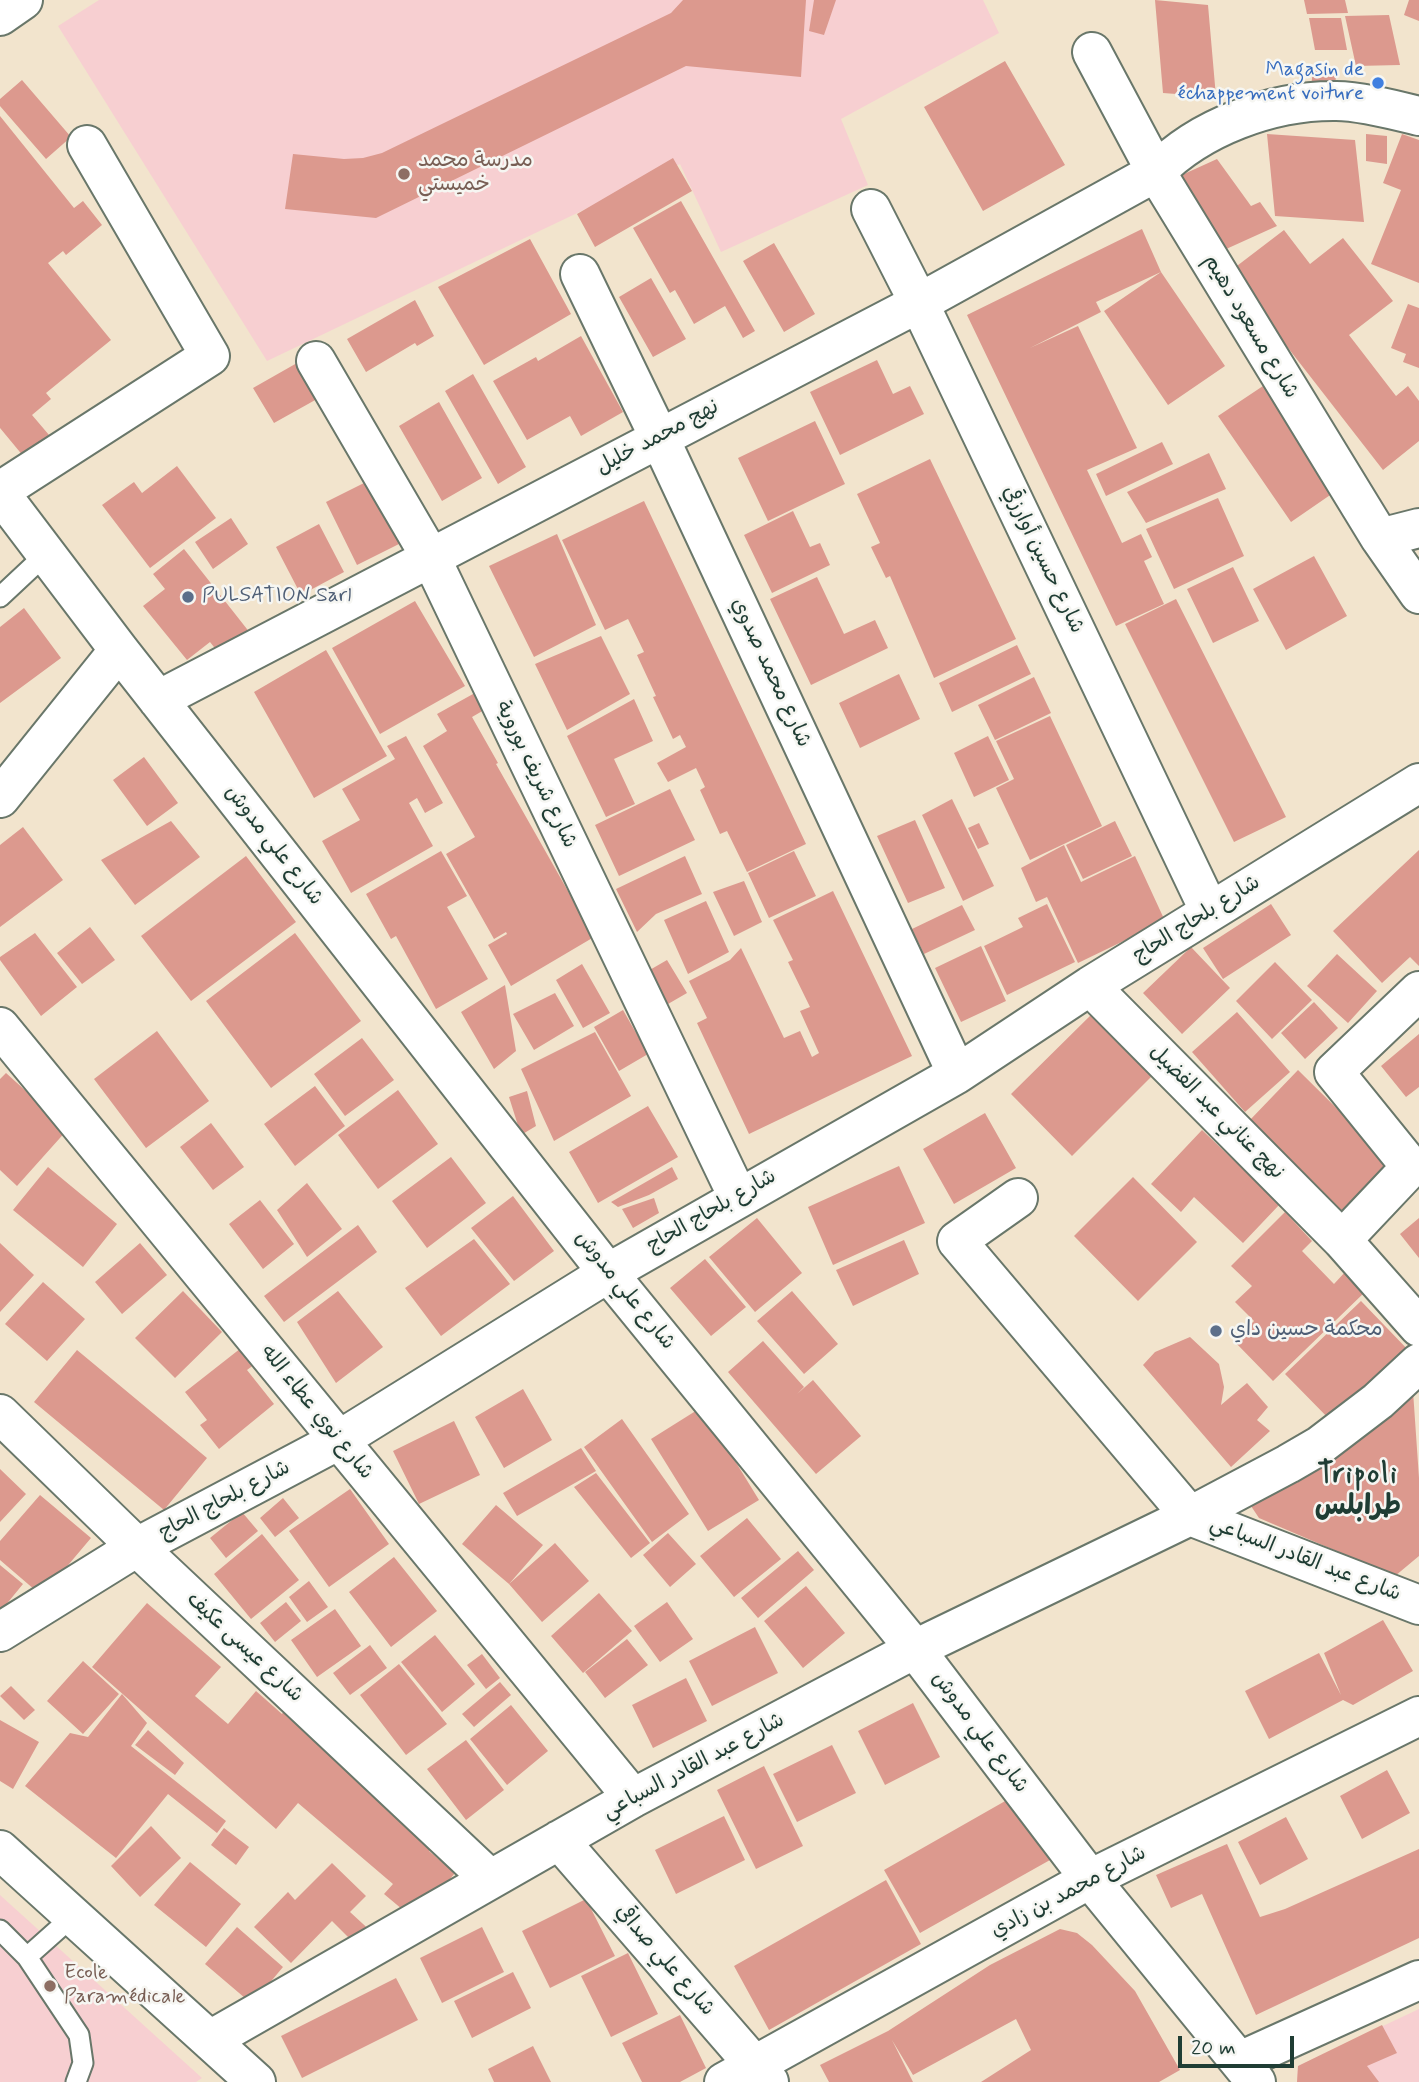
<!DOCTYPE html>
<meta charset="utf-8">
<style>
body{margin:0}
#map{position:relative;width:1419px;height:2082px;overflow:hidden;background:#f2e4cd;font-family:Mynerve,sans-serif}
canvas{display:block}
.scale{position:absolute;left:1178px;top:2036px;width:116px;height:32px;box-sizing:border-box;border:4px solid #1f3d34;border-top:0;padding-left:9px;font-size:21px;line-height:24px;white-space:nowrap;color:#1f3d34;-webkit-text-stroke:5px #f6f6f2;paint-order:stroke}
</style>
<div id="map">
<canvas width="1419" height="2082"></canvas>
<div class="scale">20 m</div>
</div>
<script>
const c = document.querySelector('canvas').getContext('2d');
c.lineJoin = 'round';
function fill(path, color) { c.fillStyle = color; c.fill(path, 'evenodd'); }
function strokePath(path, color, width, dash) { c.strokeStyle = color; c.lineWidth = width; c.lineCap = dash ? 'butt' : 'round'; c.setLineDash(dash || []); c.stroke(path); }
function label(font, color, halo, rows, align = 'center') {
  c.font = font + ' Mynerve,"Playpen Sans Arabic",sans-serif'; c.lineWidth = 5; c.setLineDash([]); c.textBaseline = 'middle'; c.strokeStyle = halo; c.fillStyle = color; for (const [text, x, y, turn = 0] of rows) {
    c.save(); c.translate(x, y); c.rotate((+turn || 0) * Math.PI / 180); c.textAlign = isNaN(turn) ? turn : align; if (halo) c.strokeText(text, 0, 0); c.fillText(text, 0, 0); c.restore();
  }
}
const built = new Path2D(`
 M99,0h884l16,33 -158,86 27,66 -147,67 -41,-88 -413,197 -209,-335z
 M0,1895l202,183 -6,4h-196z
 M1419,2009v73h-122l1,-16z`);
const building = new Path2D(`
 M683,0h123l-5,77 -115,-11 -310,152 -91,-9 8,-55 51,5 19,-1 19,-5 289,-140z
 M814,0h22l-12,35 -15,-4z
 M1155,0l53,5 8,92 -53,-4z
 M1304,0h41l3,13 -41,1z
 M1409,0h10v21l-15,-6z
 M1389,15l11,50 -44,1 -11,-50z
 M1309,18h32l6,32h-32z
 M1005,61l60,104 -82,46 -59,-104z
 M1313,69l23,4 -1,20 -24,-5z
 M22,80l49,57 -25,22 -46,-53v-7z
 M0,116l74,92 9,-7 19,24 -36,30 -3,-4 -15,12 63,77 -65,53 5,6 -19,16 23,27 -26,21 -29,-35z
 M1267,134l88,6 9,82 -89,-6z
 M1366,134l21,2v28l-21,-3z
 M1402,134l17,6v143l-48,-19 30,-74 -18,-7z
 M673,158l19,33 -97,56 -18,-33z
 M1217,159l34,47 9,-4 17,24 -53,24 -51,-71z
 M681,201l74,130 -12,7 -18,-32 -31,18 -19,-34 -5,3 -37,-65z
 M1142,229l19,43 -65,30 5,10 -71,36 48,-22 59,122 -50,22 35,73 19,-9 11,23 -8,4 20,43 -48,22 -149,-311z
 M1284,230l26,34 33,-26 50,63 -44,34 47,61 12,-10 11,15v40l-36,29 -154,-198z
 M530,239l41,75 -87,51 -46,-78z
 M774,243l41,71 -31,18 -41,-71z
 M1161,272l64,94 -57,39 -64,-94z
 M651,278l35,61 -33,18 -34,-60z
 M415,300l19,36 -17,10 -2,-3 -49,29 -19,-33z
 M1408,304l11,4v60l-16,-6 3,-8 -15,-6z
 M581,336l42,76 -42,24 -11,-20 -43,24 -34,-59 43,-24 2,4z
 M877,360l16,34 17,-8 14,28 -84,41 -30,-63z
 M297,363l20,36 -43,24 -21,-35z
 M473,374l53,93 -28,17 -53,-93z
 M1263,386l73,105 -45,31 -73,-106z
 M439,402l43,76 -40,23 -43,-75z
 M815,421l30,63 -77,37 -30,-63z
 M1162,442l11,22 -67,32 -10,-22z
 M1209,453l17,36 -80,34 -19,-31z
 M930,459l86,180 -82,39 -44,-102 -4,2 -15,-31 9,-4 -23,-49z
 M177,466l39,52 -66,50 -48,-63 32,-23 8,11z
 M378,476l31,63 -52,26 -31,-63z
 M1218,498l26,58 -70,33 -28,-60z
 M644,501l162,343 -59,28 -20,-41 -7,3 -20,-44 5,-3 -9,-19 -28,14 -11,-19 29,-16 -6,-12 -7,4 -20,-42 3,-1 -19,-41 7,-3 -16,-33 -23,11 -43,-90z
 M793,511l17,36 10,-4 10,22 -58,28 -28,-58z
 M231,518l17,26 -35,25 -18,-27z
 M319,524l25,48 -43,23 -25,-48z
 M557,534l39,91 -62,32 -45,-91z
 M184,549l70,89 -29,23 -15,-19 -23,18 -44,-54 22,-17 -12,-15z
 M1314,556l33,60 -61,34 -33,-61z
 M1233,567l26,54 -46,22 -26,-54z
 M817,577l27,57 31,-14 13,28 -77,37 -41,-86z
 M1176,599l110,218 -52,25 -109,-218z
 M415,601l50,85 -85,48 -48,-86z
 M24,608l37,50 -61,45v-76z
 M601,636l29,58 -63,36 -32,-66z
 M1017,645l14,29 -79,38 -13,-29z
 M326,650l61,106 -73,42 -60,-106z
 M899,674l21,45 -60,29 -21,-45z
 M1034,677l17,36 -56,27 -17,-35z
 M482,689l9,17 -19,11 26,46 -2,1 98,173 -83,49 -23,-41 19,-11 -1,-2 -12,7 -48,-85 29,-17 -52,-91 24,-15 -10,-17z
 M634,699l19,42 -39,18 21,45 -29,13 -39,-81z
 M1050,716l52,110 -72,34 -34,-72 18,-9 -18,-38z
 M406,736l37,67 -18,10 -8,-15 -8,5 24,43 -82,47 -29,-52 38,-21 -18,-31 53,-30 -8,-13z
 M988,736l21,44 -35,17 -20,-44z
 M144,757l34,46 -31,23 -34,-46z
 M670,789l25,51 -76,36 -24,-51z
 M952,799l42,87 -31,15 -41,-86z
 M915,820l30,68 -37,15 -31,-67z
 M171,821l29,36 -65,48 -34,-45z
 M1115,821l17,35 -49,23 -17,-34z
 M979,823l10,21 -11,5 -10,-21z
 M23,827l40,53 -63,47v-82z
 M1064,845l17,37 54,-26 30,65 -87,42 -31,-66 -11,5 -15,-34z
 M1419,850v116l-9,-9 -28,26 -49,-52z
 M441,851l26,45 -20,11 41,72 -52,30 -40,-73 -5,3 -25,-45z
 M794,851l22,45 -47,22 -21,-45z
 M246,856l50,66 -105,79 -50,-65z
 M685,856l17,38 -46,20 -19,18 -21,-43z
 M744,881l18,41 -28,14 -21,-44z
 M833,891l79,165 -163,78 -52,-111 10,-5 -18,-37 41,-21 11,-12 43,90 16,-7 12,26 7,-4 -19,-42 10,-4 -22,-45 5,-2 -20,-40z
 M706,901l23,51 -41,22 -24,-54z
 M1047,904l28,58 -68,33 -23,-49 39,-19 -5,-9z
 M1271,904l20,31 -68,44 -20,-31z
 M962,905l13,25 -51,24 -12,-25z
 M90,927l25,33 -33,24 -25,-31z
 M35,933l42,54 -36,29 -41,-56v-3z
 M295,933l66,88 -90,67 -65,-87z
 M981,946l25,55 -45,21 -26,-54z
 M1191,947l39,41 -48,46 -39,-41z
 M1337,954l40,37 -29,32 -41,-37z
 M667,960l20,33 -19,11 -20,-33z
 M1275,962l37,38 -40,39 -36,-38z
 M582,964l28,49 -27,15 -27,-48z
 M505,985l11,66 -22,18 -33,-57z
 M555,993l19,33 -40,24 -21,-36z
 M1314,1002l24,26 -33,31 -24,-26z
 M623,1010l25,44 -29,17 -25,-44z
 M1094,1012l60,62 -82,82 -61,-62z
 M1237,1012l53,60 -45,40 -53,-60z
 M157,1031l52,70 -63,47 -52,-69z
 M595,1032l36,64 -77,45 -33,-72z
 M1419,1034v53l-13,10 -25,-31z
 M362,1038l32,42 -49,36 -31,-42z
 M1298,1070l99,98 -49,50 -99,-97z
 M6,1073l62,56 -51,57 -17,-16v-91z
 M315,1086l30,40 -50,40 -31,-42z
 M398,1090l40,54 -60,45 -40,-54z
 M527,1091l9,35 -15,9 -12,-38z
 M648,1106l30,51 -80,46 -29,-51z
 M985,1113l31,55 -62,36 -31,-55z
 M211,1123l33,44 -31,23 -33,-43z
 M1202,1130l78,74 -37,39 -49,-46 -13,15 -30,-28z
 M451,1157l35,46 -59,45 -35,-47z
 M899,1166l26,57 -92,42 -25,-58z
 M48,1167l69,57 -34,43 -70,-57z
 M672,1167l6,12 -29,16 -31,12 -7,-5z
 M1133,1177l64,65 -59,59 -64,-65z
 M307,1183l35,46 -35,28 -30,-47z
 M513,1196l41,55 -40,30 -43,-53z
 M654,1198l5,15 -26,15 -11,-19z
 M260,1200l34,44 -31,25 -34,-45z
 M1285,1212l27,29 -10,10 32,33 12,-13 20,20 -93,90 -39,-40 20,-20 -19,-19 17,-16 -21,-20z
 M757,1218l45,55 -47,39 -46,-55z
 M1419,1218v40l-19,-24z
 M358,1225l19,27 -93,70 -20,-26z
 M474,1239l36,45 -69,52 -36,-48z
 M904,1240l15,34 -66,32 -17,-36z
 M0,1243l34,32 -34,37z
 M140,1243l27,32 -45,39 -27,-32z
 M705,1259l41,48 -35,29 -41,-48z
 M43,1282l42,37 -38,42 -42,-37z
 M183,1291l39,41 -47,46 -40,-40z
 M338,1291l45,56 -47,36 -39,-61z
 M792,1291l46,53 -34,30 -47,-53z
 M1361,1301l50,52 -75,73 -51,-52z
 M1190,1337l29,27 5,23 -3,18 26,-22 21,24 -11,13 13,11 -39,36 -88,-102 12,-13z
 M250,1341l13,17 -16,12 27,34 -55,45 -19,-24 7,-5 -22,-28z
 M763,1341l41,46 -7,7 16,-14 48,56 -45,38 -88,-102z
 M77,1350l130,108 -43,52 -130,-108z
 M523,1389l29,51 -48,28 -29,-51z
 M1413,1391l6,87v78l-24,20 -136,-58 -12,-18z
 M702,1407l57,93 -51,31 -57,-92z
 M622,1419l67,95 -37,28 -68,-95z
 M454,1421l26,54 -61,29 -26,-53z
 M581,1448l15,23 -79,45 -14,-23z
 M0,1469l26,25 -26,28z
 M596,1473l54,70 -19,15 -57,-71z
 M350,1489l39,55 -60,43 -40,-56z
 M40,1495l51,43 -49,58 -42,-36v-19z
 M283,1498l16,20 -24,19 -15,-19z
 M496,1505l47,40 -34,39 46,-41 34,38 -47,41 -33,-38 -47,-40z
 M242,1512l16,19 -32,27 -16,-20z
 M747,1518l34,41 -47,38 -34,-41z
 M668,1533l28,31 -26,23 -27,-32z
 M262,1534l37,46 -48,39 -37,-45z
 M798,1551l16,19 -56,48 -17,-20z
 M394,1557l43,54 -46,36 -42,-55z
 M0,1565l23,19 -23,28z
 M309,1581l19,26 -21,15 -18,-25z
 M806,1586l39,47 -42,35 -39,-47z
 M599,1593l33,38 -49,42 -32,-37z
 M286,1602l15,19 -26,21 -15,-19z
 M667,1602l26,37 -33,23 -26,-36z
 M147,1603l74,64 -26,29 33,28 28,-33 26,23 5,-7 153,132 -11,12 26,22 -40,47 -31,-26 9,-10 -95,-81 -22,26 -184,-162z
 M335,1609l26,37 -44,31 -26,-37z
 M1383,1620l30,51 -60,34 -10,-5 -74,39 -24,-48 74,-38 22,42 -17,-42z
 M755,1627l23,46 -66,33 -23,-45z
 M435,1635l40,49 -33,28 -41,-50z
 M627,1639l21,26 -43,33 -20,-26z
 M370,1645l17,23 -37,27 -17,-22z
 M482,1654l18,24 -14,11 -19,-24z
 M83,1661l36,33 -36,40 -36,-33z
 M399,1664l48,60 -41,31 -46,-60z
 M686,1678l21,43 -54,27 -21,-43z
 M500,1682l11,13 -37,32 -12,-13z
 M11,1686l24,24 -11,10 -24,-24z
 M122,1694l25,29 -16,23 95,75 -9,12 -49,-39 -52,64 -91,-72 45,-53 18,4z
 M913,1703l27,54 -55,28 -27,-54z
 M511,1705l37,46 -41,34 -37,-46z
 M0,1720l39,22 -26,47 -13,-8z
 M148,1730l36,33 -9,12 -40,-30z
 M466,1740l38,50 -38,30 -39,-51z
 M832,1745l24,48 -59,29 -24,-48z
 M764,1766l39,80 -47,23 -39,-79z
 M1387,1770l23,43 -48,26 -22,-43z
 M1014,1796l36,64 -130,73 -36,-63z
 M724,1816l21,44 -69,34 -21,-44z
 M1286,1817l22,42 -48,26 -22,-43z
 M151,1826l30,32 -41,39 -29,-31z
 M224,1828l25,19 -13,18 -25,-20z
 M1227,1844l33,73 25,-8 134,-60v89l-163,77 -54,-121 -31,14 -15,-33z
 M190,1862l51,42 -35,43 -52,-42z
 M332,1863l34,33 -16,16 25,23 -14,15 -29,-29 -41,42 -37,-36 34,-35 7,8z
 M886,1880l35,64 -152,86 -35,-64z
 M586,1899l29,57 -65,32 -28,-57z
 M237,1927l46,40 -31,37 -47,-40z
 M482,1927l22,45 -62,31 -22,-45z
 M1060,1929l17,4 15,12 43,46 45,79 -21,12h-178l50,-32 -15,-31 -103,56 -21,-35 21,42h-84l-9,-17 68,-34 102,-66z
 M628,1953l30,61 -47,23 -30,-61z
 M513,1972l18,36 -59,30 -18,-37z
 M396,1978l22,42 -116,58 -21,-42z
 M680,2015l26,53 -26,14h-38l-20,-39z
 M1382,2025l15,28 -30,13 12,16h-82l1,-16z
 M533,2046l18,36h-57l-6,-13z`);
const service = new Path2D(`
 M0,597l46,-43
 M0,1930l27,27 52,78 4,28 -7,19
 M27,1957l46,-41`);
const minor = new Path2D(`
 M1092,52l64,120 224,366 39,56
 M871,209l48,94 291,609
 M580,274l79,163 298,637
 M316,361l115,197 307,639
 M0,491l210,-135 -123,-211
 M0,493l119,157 489,623 307,376 175,230 166,203
 M1380,538l39,-10
 M158,700l761,-397 237,-131c44,-45 115,-71 177,-71 24,-1 62,9 86,15
 M0,798l119,-148
 M1090,986l252,254 77,87
 M0,1027l633,771
 M1018,1198l-61,43 233,275 229,89
 M1342,1240l69,-73 -77,-95 85,-81
 M0,1414l137,133 353,332
 M0,1632l137,-85 202,-107 269,-167 349,-199 133,-88 329,-203
 M559,1840l210,242
 M0,1850l256,232
 M210,2040l423,-242 282,-149 275,-133 98,-52 31,-18 59,-45 41,-38
 M1240,2061l179,-81
 M724,2082l366,-203 329,-163`);
const secondary = new Path2D(`
 M0,16l23,-16`);
const markers = [
 [1378,83,7,"#3f7fe0"],
 [404,174,7,"#8d6e63"],
 [188,597,7,"#5c6f8a"],
 [1216,1331,7,"#5c6f8a"],
 [50,1986,7,"#8d6e63"]
];
const shopNames = [
 ["Magasin de",1364,71],
 ["échappement voiture",1364,95]
];
const educationNames = [
 ["مدرسة محمد",418,162],
 ["خميستي",418,186],
 ["Ecole",64,1974],
 ["Paramédicale",64,1998]
];
const streetNames = [
 ["شارع مسعود دهيم",1250,327,59],
 ["نهج محمد خليل",658,438,-28],
 ["شارع حسين أوارزقي",1042,560,64],
 ["شارع محمد صدوي",770,673,65],
 ["شارع شريف بوروية",535,775,64],
 ["شارع علي مدوش",273,846,52],
 ["شارع بلحاج الحاج",1197,920,-32],
 ["نهج عناني عبد الفضيل",1216,1113,45],
 ["شارع بلحاج الحاج",712,1212,-30],
 ["شارع علي مدوش",624,1291,51],
 ["شارع نوي عطاء الله",316,1413,51],
 ["شارع بلحاج الحاج",225,1501,-28],
 ["شارع عبد القادر السباعي",1305,1560,21],
 ["شارع عيسى عكيف",244,1648,43],
 ["شارع علي مدوش",979,1733,53],
 ["شارع عبد القادر السباعي",694,1767,-28],
 ["شارع محمد بن زادي",1069,1893,-28],
 ["شارع علي صداقي",664,1961,49]
];
const serviceNames = [
 ["PULSATION Sarl",202,597],
 ["محكمة حسين داي",1230,1331]
];
const districtNames = [
 ["Tripoli",1358,1476],
 ["طرابلس",1358,1508]
];
fill(built, '#f7cfd1');
fill(building, '#dc998e');
strokePath(service, '#69776a', 23);
strokePath(minor, '#69776a', 42);
strokePath(secondary, '#69776a', 42);
strokePath(service, '#fff', 19);
strokePath(minor, '#fff', 38);
strokePath(secondary, '#fff', 38);
for (const [x, y, r, color] of markers) { const dot = new Path2D(); dot.arc(x, y, r, 0, 2 * Math.PI); c.fillStyle = color; c.fill(dot); strokePath(dot, '#f6f6f2', 2.5); }
label('21px', '#366cbe', '#f6f6f2', shopNames, 'right');
label('21px', '#785e54', '#f6f6f2', educationNames, 'left');
label('21px', '#1f3d34', '#f6f6f2', streetNames);
label('21px', '#4e5e75', '#f6f6f2', serviceNames, 'left');
c.letterSpacing = '2px';
label('bold 28px', '#1f3d34', '#f6f6f2', districtNames);
c.letterSpacing = '0px';
</script>
